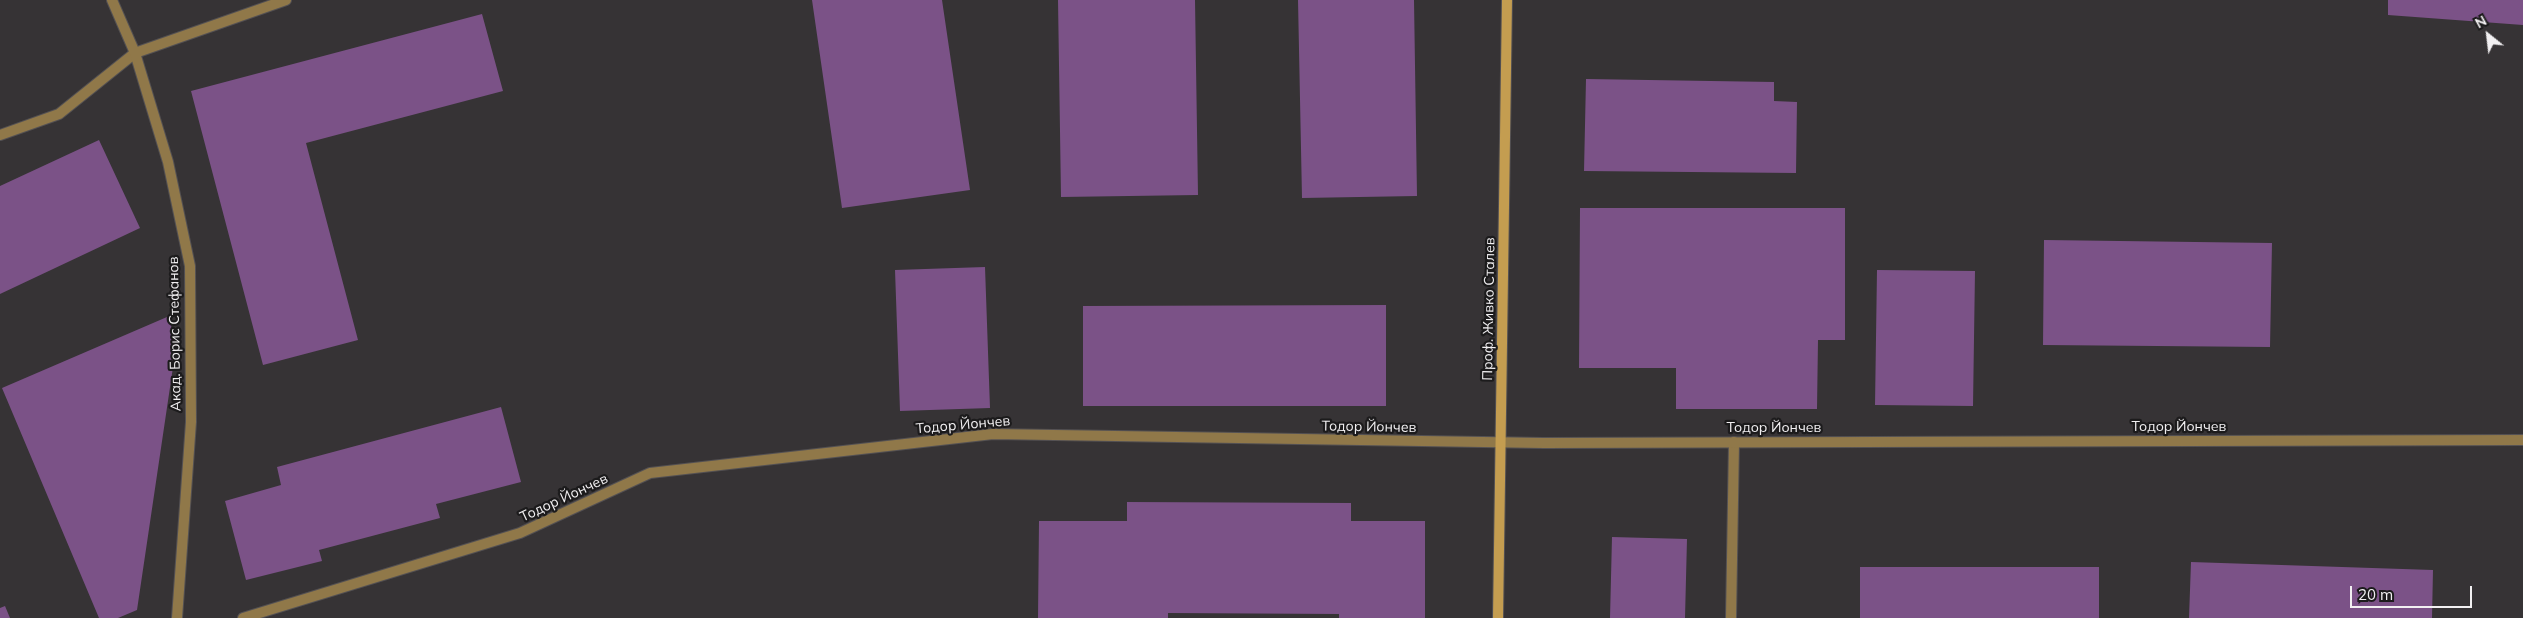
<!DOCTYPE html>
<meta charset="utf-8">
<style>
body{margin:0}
#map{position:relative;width:2523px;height:618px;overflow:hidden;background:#363335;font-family:Mulish,sans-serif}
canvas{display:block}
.north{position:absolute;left:2463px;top:10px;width:50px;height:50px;-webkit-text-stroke:4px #1c1b1c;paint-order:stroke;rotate:331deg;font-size:14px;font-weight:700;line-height:20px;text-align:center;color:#f2f0f2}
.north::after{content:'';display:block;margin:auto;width:18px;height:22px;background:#f2f0f2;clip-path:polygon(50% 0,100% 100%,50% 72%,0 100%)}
.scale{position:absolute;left:2350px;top:586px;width:122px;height:22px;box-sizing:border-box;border:2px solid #f2f0f2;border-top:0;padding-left:6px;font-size:15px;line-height:18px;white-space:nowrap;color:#f2f0f2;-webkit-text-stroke:4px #1c1b1c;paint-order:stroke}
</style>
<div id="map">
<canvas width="2523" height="618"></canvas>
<div class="north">N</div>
<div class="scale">20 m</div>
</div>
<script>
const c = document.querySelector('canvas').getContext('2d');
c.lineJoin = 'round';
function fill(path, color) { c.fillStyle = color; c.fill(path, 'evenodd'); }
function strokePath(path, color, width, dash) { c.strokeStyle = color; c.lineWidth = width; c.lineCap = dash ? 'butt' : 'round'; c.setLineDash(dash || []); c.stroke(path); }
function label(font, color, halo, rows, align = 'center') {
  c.font = font + ' Mulish,sans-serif'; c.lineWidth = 4.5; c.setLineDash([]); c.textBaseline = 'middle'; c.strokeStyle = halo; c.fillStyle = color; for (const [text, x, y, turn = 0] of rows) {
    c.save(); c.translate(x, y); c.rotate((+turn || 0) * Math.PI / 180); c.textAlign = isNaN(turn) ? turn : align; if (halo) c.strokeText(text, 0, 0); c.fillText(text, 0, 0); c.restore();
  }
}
const building = new Path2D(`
 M812,0h130l28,190 -128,18z
 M1058,0h137l3,195 -137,2z
 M1298,0h116l3,196 -115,2z
 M2388,0h135v25l-135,-10z
 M482,14l21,77 -197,52 52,197 -95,25 -72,-274z
 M1586,79l188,3v19l23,1 -1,71 -212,-2z
 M99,140l41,88 -140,66v-108z
 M1580,208h265v132h-27l-1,69h-141v-41h-97z
 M2044,240l228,3 -2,104 -227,-2z
 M985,267l5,141 -90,3 -5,-141z
 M1877,270l98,1 -2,135 -98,-1z
 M1386,305v101h-303v-100z
 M167,317l10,23 -40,270 -19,8h-19l-97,-230z
 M501,407l20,75 -85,22 4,14 -121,32 3,11 -76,19 -21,-79 56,-16 -4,-18z
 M1127,502l224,1v18h74v97h-86v-4l-171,-1v5h-130l1,-97h88z
 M1612,537l75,2 -2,79h-75z
 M2191,562l242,8 -1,48h-243z
 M1860,567h239v51h-239z
 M5,606l5,12h-10v-10z`);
const lane = new Path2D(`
 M0,135l59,-21 76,-61
 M1731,618l3,-176`);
const street = new Path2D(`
 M112,0l23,53 33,109 22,104 1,156 -14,196
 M135,53l151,-53
 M243,618l277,-85 130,-60 343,-39 551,9 979,-3`);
const secondary = new Path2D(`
 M1498,618l9,-618`);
const streetNames = [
 ["Проф. Живко Сталев",1489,309,-89],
 ["Акад. Борис Стефанов",175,334,-91],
 ["Тодор Йончев",963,425,-5],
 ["Тодор Йончев",1369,427,1],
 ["Тодор Йончев",2179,427],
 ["Тодор Йончев",1774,428],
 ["Тодор Йончев",564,498,-25]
];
fill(building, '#7b5287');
strokePath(lane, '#545153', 12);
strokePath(street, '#545153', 12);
strokePath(secondary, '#545153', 12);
strokePath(lane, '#907849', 10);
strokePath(street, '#907849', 10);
strokePath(secondary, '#c49d50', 10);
label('14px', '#f2f0f2', '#1c1b1c', streetNames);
</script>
